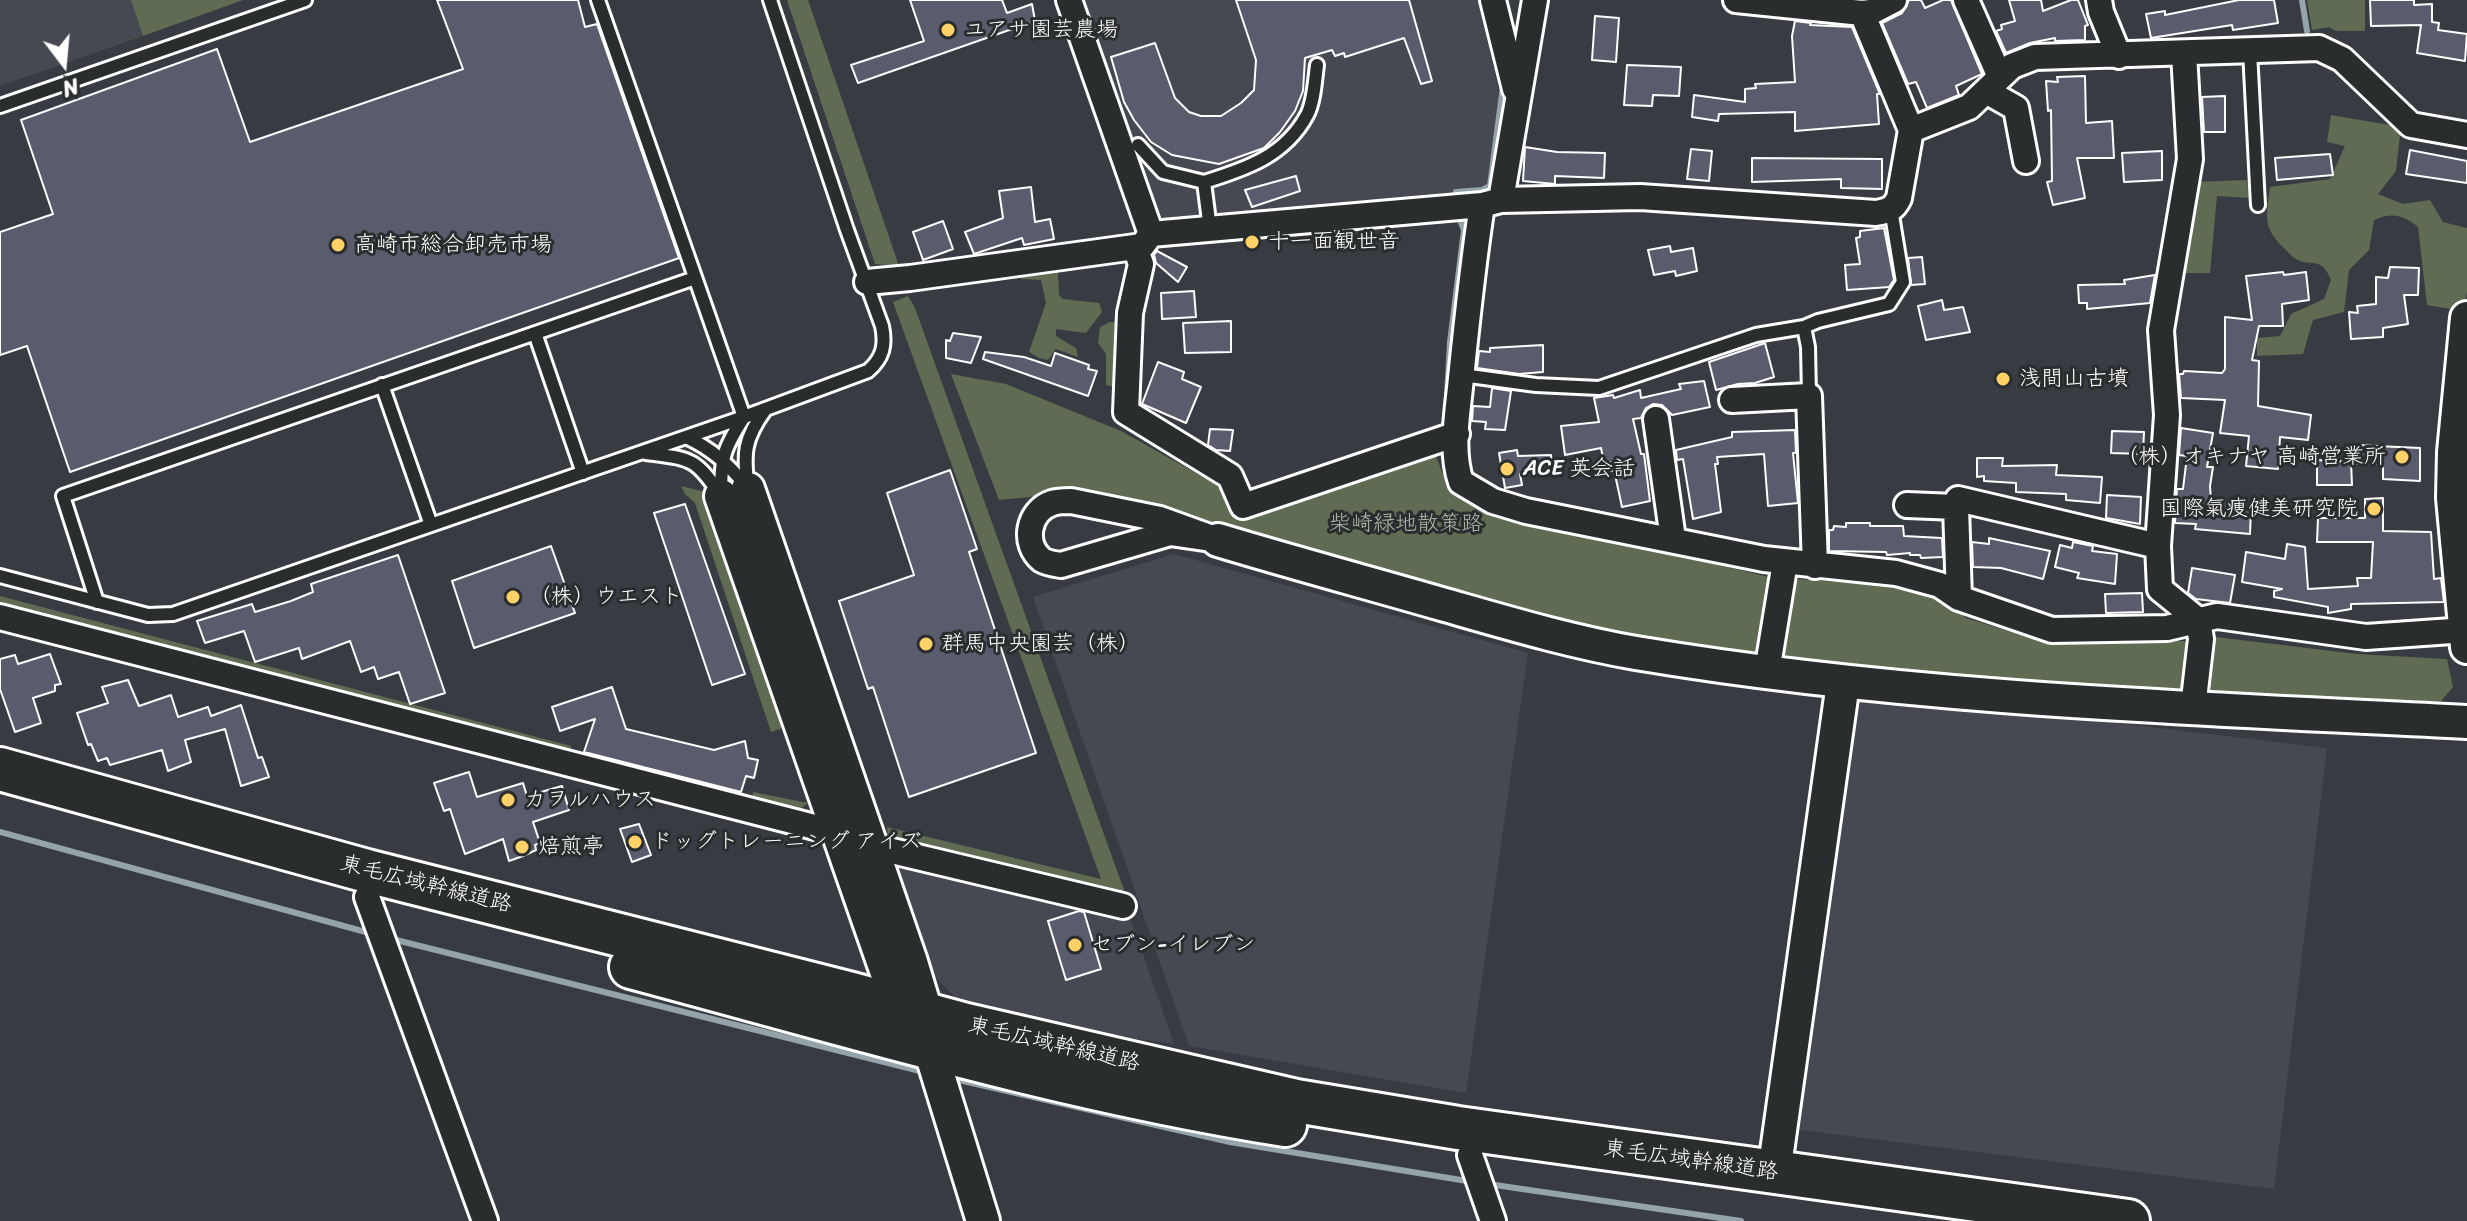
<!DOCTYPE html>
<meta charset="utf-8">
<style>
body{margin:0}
#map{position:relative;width:2467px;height:1221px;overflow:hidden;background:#383b41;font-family:Sriracha,sans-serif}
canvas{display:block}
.north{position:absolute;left:24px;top:24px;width:80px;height:80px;-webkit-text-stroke:6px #2a2d2e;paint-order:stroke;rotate:164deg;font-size:22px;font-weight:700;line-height:32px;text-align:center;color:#fff}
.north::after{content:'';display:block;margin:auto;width:28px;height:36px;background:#fff;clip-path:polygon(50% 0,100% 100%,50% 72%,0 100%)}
</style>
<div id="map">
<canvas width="2467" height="1221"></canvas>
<div class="north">N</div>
</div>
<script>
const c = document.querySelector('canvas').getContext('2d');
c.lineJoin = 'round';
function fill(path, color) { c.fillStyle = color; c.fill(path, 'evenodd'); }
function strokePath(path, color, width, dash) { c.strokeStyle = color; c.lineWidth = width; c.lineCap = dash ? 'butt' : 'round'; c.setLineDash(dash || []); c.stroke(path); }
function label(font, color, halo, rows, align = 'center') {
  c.font = font + ' Sriracha,"Klee One",sans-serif'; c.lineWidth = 6; c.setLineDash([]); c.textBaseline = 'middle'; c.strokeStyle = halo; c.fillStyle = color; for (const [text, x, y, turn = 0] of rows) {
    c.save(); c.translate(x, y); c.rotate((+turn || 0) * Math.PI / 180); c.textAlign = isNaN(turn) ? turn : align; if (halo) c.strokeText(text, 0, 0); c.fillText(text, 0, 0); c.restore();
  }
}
const built = new Path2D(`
 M0,0h131l12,36 -143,50z
 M1079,0h399l21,93 -6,96 -9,4 -321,25 -12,-8z
 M1174,554l354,99 -62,440 -277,-47 -156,-449z
 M1854,692l473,56 -53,441 -482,-60z
 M894,861l236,56 44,127 -43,-6 -176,-41 -24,-24z`);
const green = new Path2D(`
 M131,0h112l-100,36z
 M787,0h21l91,266 -24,-2z
 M2307,0h58v31h-29l-7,-4 -17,3z
 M2331,115l70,12 -5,44 -18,23 25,10 27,-4 13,22 24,6v64l-4,19 -36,-6 -9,-78c-15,-12 -26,-15 -44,-7l-5,30 -20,20 -5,42 -31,8 -10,34 -46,2v-18l23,-2 11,-22 33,-15 7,-19c-10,-25 -19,-12 -35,-21 -4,-2 -7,-6 -10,-9 -24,-22 -20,-33 -16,-63l60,-8 15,-33 -18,-4z
 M2247,180l2,18 -32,-2 -7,77h-29l10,-91z
 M1058,272l1,23 4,4 36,4 3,9 -16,21 -30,-4v7l20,12 2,9 -22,-8 -8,11 -9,-2 -10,-6 17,-49 -5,-23 -20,-1v-5z
 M908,296l7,12 209,582 -5,5 -231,-56 -1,-12 214,52 -208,-577z
 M1110,322l15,1 -6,65 -13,-3v-31l-8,-11 2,-16z
 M951,374l55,10 115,47 98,55 9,10 10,24 197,-66 12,30 37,26 285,67 -8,76 -13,7 -222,-43 -456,-124 -71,7z
 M681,486l24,6 81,235 -15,5 -76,-229 -10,-9z
 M1798,579l95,7 56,16 17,16 77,24 141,-1 5,4 -1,42 -12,9 -388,-33 -7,-9 10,-71z
 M0,596l571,150v9l-571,-145z
 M2216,637l141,17 90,5 6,28 -16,19 -222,-8 -8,-8v-44z
 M753,792l55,11 -13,10 -43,-9z`);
const stream = new Path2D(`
 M2302,0l5,31
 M1456,192l26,-2 8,-4 13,-100
 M1446,414l4,-72 14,-112 -4,-10
 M0,832l373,102
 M388,938l540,135
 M950,1078l280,64 243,40
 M1488,1184l253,37`);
const building = new Path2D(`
 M437,0h141l7,27 12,-3 82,234 -609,214 -43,-126 -27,9v-123l53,-18 -32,-94 196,-71 33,93 213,-73z
 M910,0h92l5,13 25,-9 3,17 -177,62 -7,-18 73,-24z
 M1236,0h173l23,81 -11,3 -17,-46 -59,19 -1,-4 -9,3 -3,-6 -27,8 -2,33 -8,20 -15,21 -16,16 -45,16 -47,-9 -21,-13 -17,-22 -10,-18 -13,-45 44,-14 20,55 14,14 12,4h20l20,-13 13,-13 2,-30z
 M1909,0h12l4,8 18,-8h8l31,74 -26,12 3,9 -32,13 -11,-26 -8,2 -26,-61 20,-10z
 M2009,0h32l2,11 28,-11h7l10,25 -3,1v14l-30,1v-3l-25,5 -24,10 -10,-22 6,-2 -1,-4 14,-4z
 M2239,0h35l4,23 -45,7 -1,-5 -81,13 -5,-24 19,-3v4z
 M2370,0h44v5l18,-1v18l7,1 -1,7 29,4 -2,27 -48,-8 4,-28 -50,1z
 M1595,16l24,2 -3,44 -24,-2z
 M1795,21l16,2 -1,2 42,2 28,67h-3l2,30 -84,7v-19l-76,2 -1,7 -26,-4 2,-22 51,7v-13l11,-1 -1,-4 40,-2 -3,-46z
 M1627,65l54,2 -2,29 -26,-1 -1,11 -28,-1z
 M2085,76l1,47 26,-2 2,37h-37l8,40 -32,7 -6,-23 5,-1 -1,-71 -3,1 -2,-30 12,1 -1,-5z
 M2225,96v36h-21l-2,-35z
 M1525,147l32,5 48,1 -1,25 -49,-2v8l-32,-3z
 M1691,149l21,2 -3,30 -22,-2z
 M2410,150l57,11v22l-61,-9z
 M2162,151v29l-38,2 -2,-29z
 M2330,154l3,21 -56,5 -2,-22z
 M1752,158l130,1v30l-41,-1v-9l-89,3z
 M1296,176l4,15 -48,16 -7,-17z
 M1031,187l4,35 15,-3 4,20 -30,6 -2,-7 -48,16 -9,-22 38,-14 -4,-27z
 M943,221l10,28 -30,11 -10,-28z
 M1884,228l10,52 -5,7 -42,3 -2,-25 15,-1 -4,-26 4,-1v-6z
 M1670,246l1,6 22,-4 4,23 -21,5 -1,-5 -21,4 -6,-25z
 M1157,251l30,16 -9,15 -22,-19 -2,-8z
 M1922,257l3,27 -14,1 -3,-27z
 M2390,267l29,1 -1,27h-14l4,29 -25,4v9l-32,2 -2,-27 9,1 -1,-7 19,-2v-27l12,1z
 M2283,272l1,3 22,-3 3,28 -27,4 1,22h-24l-7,34 7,1 -1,45 53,9 -3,25 -28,-3 -2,32 -32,-3 3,-30 -29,-3 5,-33 -44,-2 -2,-24h4l1,-3 38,2 3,-4v-52l27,3 -6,-44z
 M2155,275l-5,28 -63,6v-6h-8l-1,-18 47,-1 -1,-4z
 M1194,291l2,26 -34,2 -1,-26z
 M1942,300l2,10 19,-3 7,25 -44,8 -8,-34z
 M1231,321v31l-46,1 -2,-30z
 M953,333l28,4 -10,26 -25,-5v-18l4,1z
 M1765,343l9,34 -19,6 -17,1 -22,6 -7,-28z
 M1543,345v27l-24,2 -42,-6 2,-17 11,1v-4z
 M985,352l39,5 27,9 4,-13 34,12 -1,4 9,2 -9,25 -105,-37z
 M1158,362l26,10 -2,7 19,8 -15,36 -44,-19z
 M1704,381l6,26 -38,8 -10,-10 -9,-1 -7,4 -5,10 -8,1 8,35h3l6,47 -28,6 -8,-37 -3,1v-9l-7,1 -3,-15 -36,7 -4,-29 38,-4 -5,-24 19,-3 1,3 26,-8 1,8 40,-9 -2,-5z
 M1492,388l19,3 -6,39 -20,-1 1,-7 -14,-1 1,-15 17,1z
 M2181,428l32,5 -6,34h6l-3,19 1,14 22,3 -1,5h19l-1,26 -55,-5 1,-5 -21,-1 2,-34h6l4,-33 -8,-1z
 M1210,429l23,1 -3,21 -14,-1 -8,-5z
 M1795,430l1,23h-3l5,50 -30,3 -4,-52 -47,3 1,7h-3l6,48 -28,7 -10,-60 -6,1 -1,-10 56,-13v-5z
 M2112,431l32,1 -1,22 -32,-1z
 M2355,445l65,3v33l-37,-2v-16l-27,1z
 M1517,450l1,6 33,-1 1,17 -32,2 2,11 -17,3 -6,-35z
 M1977,458h26l-1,8 55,-1 -1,10 46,2 -2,26 -34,-3v-6l-50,-2v-9l-32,-2v-5l-7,1z
 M2317,460l34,2 1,23h-35z
 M950,470l27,79 -8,3 67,201 -127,44 -36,-110 -5,2 -29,-88 75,-26 -27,-82z
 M2107,495l34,2 -1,27 -34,-6z
 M2383,498v33l48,1 3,47 7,-1 3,24 -93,2v5l-23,4v-6l-54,-10v-6l8,-2 -40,-7 4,-30 39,7 2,-15 18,3 3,42 50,-3 -1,-8h14l2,-36h-56l1,-24h47v-19z
 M685,504l60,170 -33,11 -58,-172z
 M1846,523h24v3h33l1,10 38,2 1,19 -22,1 -1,-3h-10v-2l-23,2 -1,-3 -57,-1v-21h4l1,-4 12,1z
 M1989,538l61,13 -7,28 -42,-11 -28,-1 -1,-25 17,2z
 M2073,542l20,4 -1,5 25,3 -2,30 -38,-6 2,-5 -24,-6 5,-22 12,3z
 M551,546l24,67 -101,35 -22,-67z
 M398,555l47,138 -35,11 -11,-32 -21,7 -4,-12 -13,5 -11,-31 -48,18 -3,-11 -44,14 -11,-31 -39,12 -8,-22 55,-17 3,8 36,-11 22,-9 -2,-8z
 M2192,568l43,7 -5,28 -34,-4 -8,-6z
 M2142,593l1,19 -37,1 -1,-19z
 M50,654l11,30 -6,1v6l-22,7 8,25 -26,9 -15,-43v-30l15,-4 3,9z
 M128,680l11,26 32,-11 7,22 30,-10 3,9 30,-11 17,53 4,-1 7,20 -28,9 -16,-57 -40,11 6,22 -23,9 -6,-21 -52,15 -3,-7 -9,3 -7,-17 -3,1 -11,-32 31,-10 -6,-16z
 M612,687l14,42 88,21 31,-9 3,17 10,2 -4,18 -8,-2 -5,16 -157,-40 11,-33 -35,12 -8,-24z
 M469,772l8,25 46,-14 4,13 35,-10 7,24 -36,12 7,21 -5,2 1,5 -13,6 -14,5 -6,-22 -38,15 -15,-45 -6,2 -10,-28z
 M639,824l12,31 -19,7 -12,-33z
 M1079,911l5,1 17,57 -35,11 -18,-59z`);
const lane = new Path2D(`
 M598,0l146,417c-21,32 -23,41 -23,79
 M2250,51l8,154
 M0,106l305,-106
 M1138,145l25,27 41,10 6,47
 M1204,182c42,-13 81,-26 103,-67 7,-13 8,-35 10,-50
 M535,333l48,140
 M1462,375l74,10 63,3 157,-53 48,-8
 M382,385l49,140
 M1809,396l-1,-49 -4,-20 14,-6 71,-17 14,-22 -12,-73
 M686,437c26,12 42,27 60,49
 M646,453c45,6 49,4 75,43
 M748,489c-5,-35 -4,-50 17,-79
 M0,576l148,39 25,-1 571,-197 124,-46c15,-13 18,-26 14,-45l-35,-96 -77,-230
 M97,602l-34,-106 632,-218`);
const street = new Path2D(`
 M1069,0l82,234
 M1493,0l22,89
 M1736,0l126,13 9,-1 23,-12
 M1966,0l34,77
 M2099,0l2,12 18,44
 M1862,13l49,117
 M2184,53l6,106 -29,171 6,85 -9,131 2,43 38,31 3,19 -8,69
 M1986,91l30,17 10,53
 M1501,200l34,-200
 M1482,205c-9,58 -15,115 -21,173 -3,33 -11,72 0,104l32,19 33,10 238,48 132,14 44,12 19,13 93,32 115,-2 50,-12 149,21 101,-7
 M1135,247l6,17 -11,49 -4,99 104,64 13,30 214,-72
 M867,282l43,-4 232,-32 9,-12 331,-29 19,-5 139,-3 236,16c12,-2 18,-4 23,-15l12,-68 58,-23 43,-41 23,-9 284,-9 23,11 69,66 56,10
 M1732,400l77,-4 6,170
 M1656,419l17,120
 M1958,499l200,47
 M1071,501l89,18 58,21 -48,-7 -109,32c-7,-1 -14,-2 -19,-5 -20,-16 -14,-49 10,-57 6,-2 14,-2 19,-2z
 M1907,505l49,2 3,91
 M0,617l838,216 33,13 252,60
 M1767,672l18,-110
 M367,897l118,324
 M1470,1155l23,66`);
const secondary = new Path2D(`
 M2467,318l-13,134 -1,46 14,149
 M748,489l163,473 16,53 3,34 53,172
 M721,496l166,477 14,34 9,13
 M1218,540c76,23 151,43 227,65 63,18 127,37 191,48 274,46 554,55 831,69
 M1774,1173l69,-490`);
const highway = new Path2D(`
 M0,769l367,102 485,123 114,31 330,76 162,27 670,93
 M631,967c217,58 432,123 654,158`);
const markers = [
 [948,30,8,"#ffd166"],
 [1252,242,8,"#ffd166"],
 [338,245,8,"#ffd166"],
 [2003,379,8,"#ffd166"],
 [2402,457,8,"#ffd166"],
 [1507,469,8,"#ffd166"],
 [2374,509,8,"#ffd166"],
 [513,597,8,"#ffd166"],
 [926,644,8,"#ffd166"],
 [508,800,8,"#ffd166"],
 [635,842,8,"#ffd166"],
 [522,847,8,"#ffd166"],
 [1075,945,8,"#ffd166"]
];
const poiNames = [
 ["ユアサ園芸農場",964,30],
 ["十一面観世音",1268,242],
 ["高崎市総合卸売市場",354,245],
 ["浅間山古墳",2019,379],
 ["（株）オキナヤ 高崎営業所",2386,457,"right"],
 ["ACE 英会話",1523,469],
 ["国際氣痩健美研究院",2358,509,"right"],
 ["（株）ウエスト",529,597],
 ["群馬中央園芸（株）",942,644],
 ["カヲルハウス",524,800],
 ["ドッグトレーニング アイズ",651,842],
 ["焙煎亭",538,847],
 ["セブン-イレブン",1091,945]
];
const parkNames = [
 ["柴崎緑地散策路",1406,524]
];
const streetNames = [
 ["東毛広域幹線道路",426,885,14],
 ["東毛広域幹線道路",1054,1045,13],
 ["東毛広域幹線道路",1691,1161,8]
];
fill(built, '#464952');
fill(green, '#5f6b52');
strokePath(stream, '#94a4aa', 6);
fill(building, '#5a5c6e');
strokePath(building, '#fff', 2);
strokePath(lane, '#fff', 18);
strokePath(street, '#fff', 30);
strokePath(secondary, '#fff', 38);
strokePath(highway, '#fff', 48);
strokePath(lane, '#2a2d2e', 12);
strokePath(street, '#2a2d2e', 24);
strokePath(secondary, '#2a2d2e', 32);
strokePath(highway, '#2a2d2e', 42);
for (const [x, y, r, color] of markers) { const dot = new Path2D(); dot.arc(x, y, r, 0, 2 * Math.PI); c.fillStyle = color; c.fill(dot); strokePath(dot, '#2a2d2e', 3); }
label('22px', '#fff', '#2a2d2e', poiNames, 'left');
label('22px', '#afb5a8', '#2a2d2e', parkNames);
label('22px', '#fff', '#2a2d2e', streetNames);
</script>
